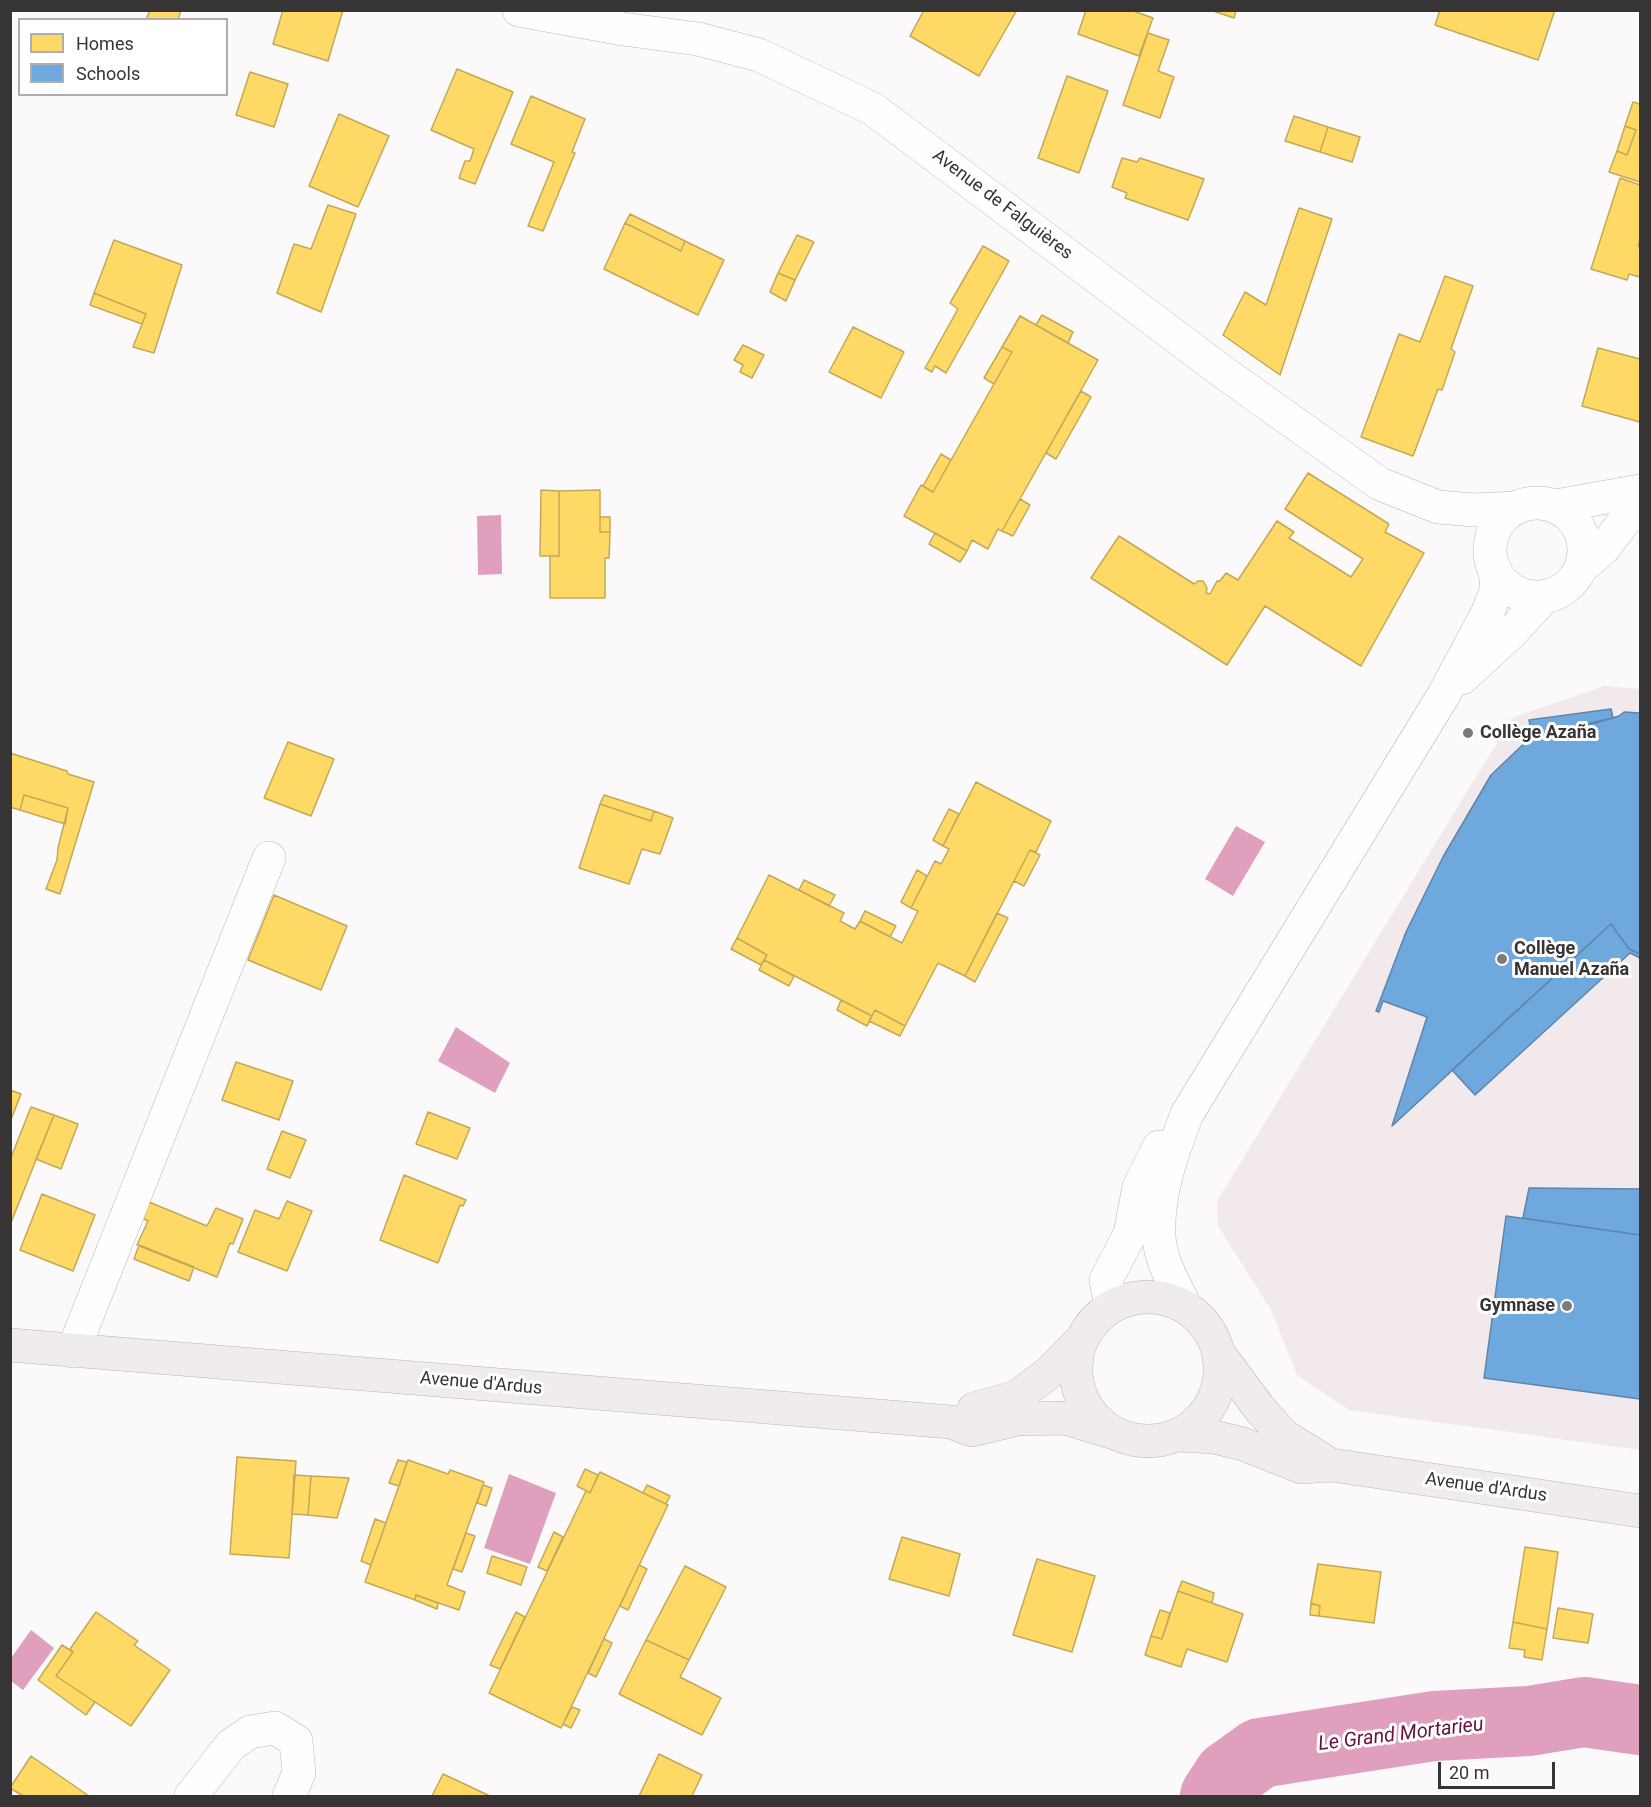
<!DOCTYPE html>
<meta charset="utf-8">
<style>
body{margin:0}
#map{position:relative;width:1651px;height:1807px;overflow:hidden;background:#fbf9fa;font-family:Roboto,sans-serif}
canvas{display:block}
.frame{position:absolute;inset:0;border:12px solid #363435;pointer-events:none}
.legend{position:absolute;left:18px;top:18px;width:210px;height:78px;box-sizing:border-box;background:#fff;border:2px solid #afaeae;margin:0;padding:8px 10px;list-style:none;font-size:18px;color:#363435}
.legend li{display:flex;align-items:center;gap:12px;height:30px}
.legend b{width:30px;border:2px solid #afaeae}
.scale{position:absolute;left:1438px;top:1762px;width:117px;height:27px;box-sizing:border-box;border:3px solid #363435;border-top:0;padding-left:8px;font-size:18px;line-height:21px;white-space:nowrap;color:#363435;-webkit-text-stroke:4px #fff;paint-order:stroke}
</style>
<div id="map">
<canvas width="1651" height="1807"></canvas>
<div class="frame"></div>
<ul class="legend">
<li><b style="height:16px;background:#ffd966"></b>Homes</li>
<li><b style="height:16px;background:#6fa8dc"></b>Schools</li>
</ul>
<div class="scale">20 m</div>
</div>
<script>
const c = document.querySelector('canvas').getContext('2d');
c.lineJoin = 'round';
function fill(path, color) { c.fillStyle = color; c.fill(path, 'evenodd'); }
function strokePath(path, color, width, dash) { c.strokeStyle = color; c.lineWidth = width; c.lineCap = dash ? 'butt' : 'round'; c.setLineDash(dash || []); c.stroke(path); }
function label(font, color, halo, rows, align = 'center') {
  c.font = font + ' Roboto,sans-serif'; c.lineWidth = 6; c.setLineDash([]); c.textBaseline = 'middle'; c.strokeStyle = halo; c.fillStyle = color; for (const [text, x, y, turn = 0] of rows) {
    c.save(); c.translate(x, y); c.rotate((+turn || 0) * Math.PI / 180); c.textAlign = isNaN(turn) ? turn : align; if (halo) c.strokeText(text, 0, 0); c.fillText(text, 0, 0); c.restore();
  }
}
const built = new Path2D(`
 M1604,686l36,3v761l-291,-40 -52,-35 -26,-65 -53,-84 -1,-25 295,-483z`);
const water = new Path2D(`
 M501,515l1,59 -24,1 -1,-59z
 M1236,826l29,16 -32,54 -28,-17z
 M456,1027l54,36 -15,30 -57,-32z
 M509,1474l47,19 -26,71 -46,-16z
 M31,1630l23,18 -31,42 -12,-9v-23z`);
const homes = new Path2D(`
 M150,10h31l-3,10h-32z
 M283,10h60l-15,51 -55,-17z
 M924,10h93l-38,66 -69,-40z
 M1086,10h50v2l17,6 -14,38 -61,-22z
 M1210,10h26l-2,8z
 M1440,10h115l-17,50 -103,-35z
 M1148,33l21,7 -11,31 16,6 -14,41 -37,-13z
 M457,69l56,23 -38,92 -16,-6 6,-17h5l4,-12 -43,-19z
 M250,72l38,12 -14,43 -38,-12z
 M1067,76l41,15 -29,82 -41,-15z
 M531,96l54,23 -13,33 3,1 -32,78 -15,-5 26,-64 -43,-18z
 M1633,102l7,2v78l-31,-10 8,-21 10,4 9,-25 -11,-4z
 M339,114l50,22 -31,71 -49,-21z
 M1294,116l34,11 -8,25 -35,-11z
 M1625,126l11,4 -9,25 -10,-4z
 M1328,127l32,10 -8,25 -32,-10z
 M1122,158l15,4 3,-4 64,21 -16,41 -63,-22 2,-5 -15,-6z
 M1620,178l20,7v54l-2,7 2,1v30l-11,-3 -2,6 -36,-11z
 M328,205l28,9 -35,98 -44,-19 17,-49 17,5z
 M1299,208l33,11 -52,156 -57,-40 22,-43 21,13z
 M630,214l55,27 -4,10 -56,-28z
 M625,223l56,28 4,-10 39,19 -26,55 -94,-46z
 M797,235l17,7 -19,38 -17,-7z
 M114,240l68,25 -28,88 -21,-6 13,-33 -52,-21z
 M983,246l26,15 -63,112 -11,-7 -3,6 -7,-4 33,-59 -8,-6z
 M778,273l17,7 -9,21 -16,-9z
 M1445,276l28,10 -22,63 4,3 -13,38 -4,-1 -25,67 -52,-19 38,-103 21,8z
 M94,293l52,21 -4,10 -52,-19z
 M1042,315l31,17 -5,11 -32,-18z
 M1020,316l78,44 -96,171 -4,-2 -10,20 -16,-9 -5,11 -63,-35 17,-31 12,7 79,-140 -10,-5z
 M853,327l51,25 -23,46 -52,-26z
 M743,345l21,10 -12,23 -12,-6 3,-7 -9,-5z
 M1002,347l10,5 -18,32 -10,-6z
 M1598,348l42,11v63l-58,-16z
 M1081,391l10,6 -35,62 -10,-6z
 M941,454l10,6 -18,32 -10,-6z
 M1308,473l81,51 -4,8 39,21 -63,113 -96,-60 -38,59 -136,-87 28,-42 75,48 4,-3h5l4,7 -1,5 4,1 7,-13h3l6,-8 12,7 39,-59 17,11 -5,6 62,39 12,-18 -78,-50z
 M541,490l18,1v65h-19z
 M600,490v42h10l-1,26h-4v40h-55v-42h9v-65z
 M1020,499l10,6 -17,31 -11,-5z
 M600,517h10v15h-10z
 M935,533l32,18 -7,11 -31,-18z
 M288,742l46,17 -23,57 -47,-18z
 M10,753l57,18 1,3 26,8 -34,112 -14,-5 11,-29 1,-12 10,-40 -44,-13 -4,15 -10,-3z
 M976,782l75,39 -15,31 -6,-2 -65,126 -27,-13 -33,63 -30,-16 -3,6 -108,-56 3,-5 -30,-17 32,-63 75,38 -4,8 15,8 5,-8 42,22 16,-32 -7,-3 24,-47 6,3 8,-15 -6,-3z
 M24,795l44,13 -3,16 -45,-14z
 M604,795l50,16 -3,10 -51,-17z
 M600,804l51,17 3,-10 19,7 -13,36 -18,-5 -13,35 -50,-16z
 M949,809l10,5 -16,32 -10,-6z
 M1030,850l10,5 -16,31 -10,-5z
 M917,870l10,6 -16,32 -10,-6z
 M804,880l31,15 -6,11 -30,-16z
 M274,895l73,31 -26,64 -73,-30z
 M865,911l31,15 -6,11 -30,-16z
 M997,913l11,5 -33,64 -10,-6z
 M737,938l30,17 -6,10 -30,-16z
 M764,960l30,16 -5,10 -30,-16z
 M841,1000l31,16 -5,10 -30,-16z
 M875,1010l30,16 -5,10 -31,-15z
 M236,1062l57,19 -14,39 -57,-20z
 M10,1090l11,4 -11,28z
 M31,1107l23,8 -44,110v-65z
 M428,1112l42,16 -13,31 -41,-15z
 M54,1115l24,9 -17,45 -25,-10z
 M282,1131l24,9 -16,38 -23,-9z
 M404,1175l62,25 -3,6 -3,-1 -22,58 -58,-23z
 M42,1194l53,21 -22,56 -53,-21z
 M287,1201l25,10 -25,60 -49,-19 17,-42 24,9z
 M149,1202l58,24 9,-18 27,11 -10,25 -3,-1 -13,34 -80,-32 11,-24 -6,-3z
 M139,1245l55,22 -5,14 -55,-22z
 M237,1457l59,4 -7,97 -59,-4z
 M398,1460l9,2 -8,24 -10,-3z
 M408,1460l40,14 2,-4 34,12 -37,103 18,7 -6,18 -43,-15 -1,5 -50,-18z
 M585,1469l13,6 -8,18 -13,-7z
 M600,1472l68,33 -107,223 -72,-35 97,-202 4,2z
 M294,1475l17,1 -3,39 -16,-1z
 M311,1476l38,2 -12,40 -29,-3z
 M483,1485l9,3 -6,18 -9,-3z
 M647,1485l23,11 -4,8 -23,-11z
 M375,1519l11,4 -15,42 -10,-4z
 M554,1532l9,5 -16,34 -9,-4z
 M466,1533l9,3 -13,36 -9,-3z
 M902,1537l58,17 -11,42 -60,-17z
 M1525,1547l33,5 -11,77 -34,-7z
 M492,1556l35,11 -6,18 -34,-12z
 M1037,1559l58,17 -23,76 -59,-17z
 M1318,1564l63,8 -7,51 -55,-7 1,-10 -9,-3z
 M639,1565l8,4 -19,41 -8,-4z
 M685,1566l41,21 -37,73 -43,-20z
 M1182,1581l32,12 -2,10 -34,-12z
 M1178,1591l65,23 -16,48 -40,-13 -6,18 -36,-12 6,-19 11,3z
 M416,1595l22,8 -1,6 -22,-9z
 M1311,1603l9,3 -1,10 -9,-1z
 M1558,1608l35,6 -5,29 -35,-5z
 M1160,1610l10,3 -8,26 -11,-3z
 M96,1612l42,29 -4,4 36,25 -39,56 -75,-50 17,-24 -3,-3z
 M516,1612l9,5 -25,52 -10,-4z
 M1513,1622l34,7 -5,31 -18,-3 1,-7 -16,-2z
 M604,1639l8,4 -16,34 -8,-4z
 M646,1640l43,20 -9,17 41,21 -19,37 -83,-41z
 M62,1645l11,7 -17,24 39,26 -9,13 -48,-35z
 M572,1707l8,3 -9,18 -8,-4z
 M659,1754l43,21 -10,21h-53z
 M31,1756l58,40h-66l-13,-8z
 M443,1774l47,22h-58z`);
const schools = new Path2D(`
 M1611,709l2,9 -81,18 -3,-16z
 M1624,712l16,1v241l-11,-5 -18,-25 -219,202 35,-109 -44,-16 -4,11 -3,-1 30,-79 37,-75 48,-82 41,-39 64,-13 23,-7z
 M1611,924l18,25 11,5v4l-10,-5 -155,142 -23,-25z
 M1529,1188l111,1v46l-117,-17z
 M1506,1216l134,19v164l-156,-21z`);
const river = new Path2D(`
 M1215,1796l13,-20 32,-23 174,-27 95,-5 55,-9 56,8`);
const minor = new Path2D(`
 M519,10l104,19 75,10 61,16 114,54 350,263 157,112 58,23 36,3 42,-2
 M1490 550a47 47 0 1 1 94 0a47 47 0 1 1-94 0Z
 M1556,506l84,-15
 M1581,568l22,-19 22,-29 15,-13
 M1462,678l50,-46 33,-36
 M1185,1306c-10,-21 -25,-45 -26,-70 -2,-43 13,-82 28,-122l256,-418 45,-84 9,-23 -2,-19
 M1111,1307l-5,-27 24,-46 9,-47 20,-40
 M73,1351l196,-493
 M191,1796l40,-51 19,-13 25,-4 21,13 3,32 -10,23`);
const major = new Path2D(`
 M1076 1369a72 72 0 1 1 144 0a72 72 0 1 1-144 0Z
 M10,1345l941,77 21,8 46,-11 47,-1 49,15
 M1219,1354l41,55 24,27 39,24
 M974,1409l43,-12 33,-25 33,-34
 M1178,1435l36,2 29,7 58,23 31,-2 308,46`);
const markers = [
 [1468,733,6,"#7b797a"],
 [1502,959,6,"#7b797a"],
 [1567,1306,6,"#7b797a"]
];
const streetNames = [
 ["Avenue de Falguières",1002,205,37],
 ["Avenue d'Ardus",481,1384,5],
 ["Avenue d'Ardus",1486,1488,8]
];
const poiNames = [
 ["Collège Azaña",1480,733],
 ["Collège",1514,949],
 ["Manuel Azaña",1514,970],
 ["Gymnase",1555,1306,"right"]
];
const waterNames = [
 ["Le Grand Mortarieu",1401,1735,-7]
];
fill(built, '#f1e9ec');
fill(water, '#e09fbc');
fill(homes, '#ffd966');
strokePath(homes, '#c3a857', 1.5);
fill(schools, '#6fa8dc');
strokePath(schools, '#5e85aa', 1.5);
strokePath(river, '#e09fbc', 70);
strokePath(minor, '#bab8b9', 34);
strokePath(major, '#bdb4b8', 34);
strokePath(minor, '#fefefe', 33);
strokePath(major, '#f0ebed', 33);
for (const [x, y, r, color] of markers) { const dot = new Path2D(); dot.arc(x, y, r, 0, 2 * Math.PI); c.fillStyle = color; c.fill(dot); strokePath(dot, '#fff', 2); }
label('18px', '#363435', '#fff', streetNames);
label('bold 18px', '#363435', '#fff', poiNames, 'left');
label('italic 20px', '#66123f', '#fff', waterNames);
</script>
